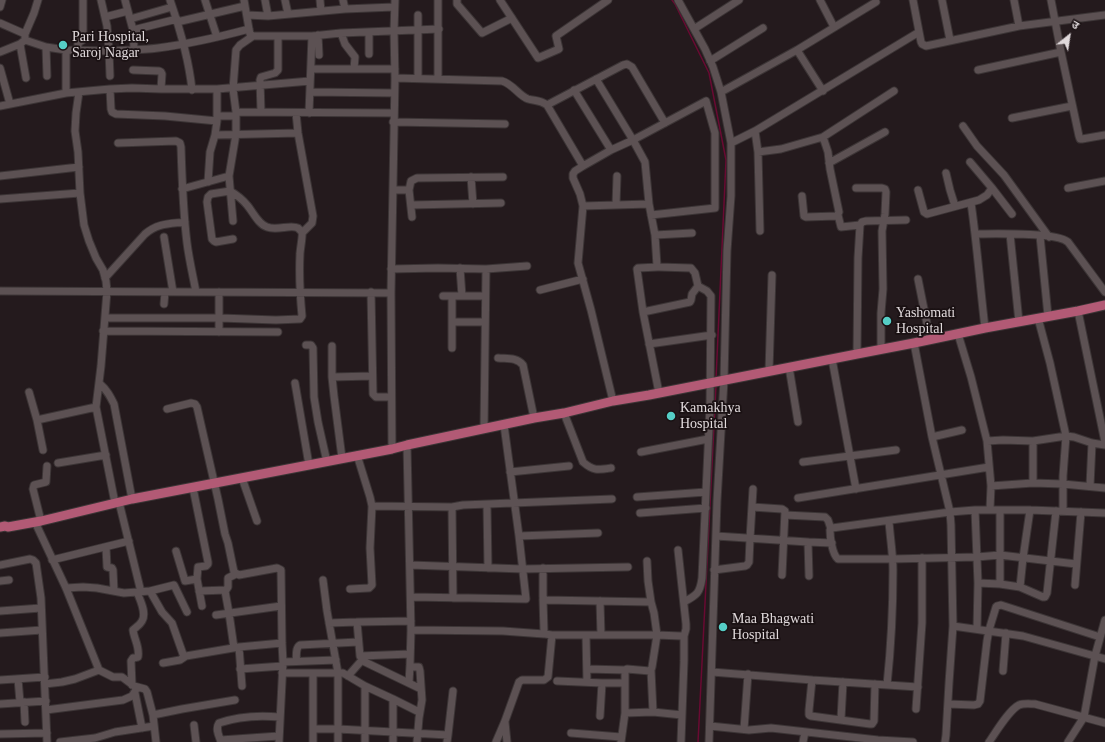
<!DOCTYPE html>
<meta charset="utf-8">
<style>
body{margin:0}
#map{position:relative;width:1105px;height:742px;overflow:hidden;background:#241a1d;font-family:Georgia,"Noto Sans Devanagari",serif}
canvas{display:block}
.north{position:absolute;left:1049px;top:16px;width:40px;height:40px;-webkit-text-stroke:3px #1a1113;paint-order:stroke;rotate:30deg;font-size:11px;font-weight:700;line-height:16px;text-align:center;color:#e1dadc}
.north::after{content:'';display:block;margin:auto;width:14px;height:18px;background:#e1dadc;clip-path:polygon(50% 0,100% 100%,50% 72%,0 100%)}
</style>
<div id="map">
<canvas width="1105" height="742"></canvas>
<div class="north">उ</div>
</div>
<script>
const c = document.querySelector('canvas').getContext('2d');
c.lineJoin = 'round';
function strokePath(path, color, width, dash) { c.strokeStyle = color; c.lineWidth = width; c.lineCap = dash ? 'butt' : 'round'; c.setLineDash(dash || []); c.stroke(path); }
function label(font, color, halo, rows, align = 'center') {
  c.font = font + ' Georgia,serif'; c.lineWidth = 3.5; c.setLineDash([]); c.textBaseline = 'middle'; c.strokeStyle = halo; c.fillStyle = color; for (const [text, x, y, turn = 0] of rows) {
    c.save(); c.translate(x, y); c.rotate((+turn || 0) * Math.PI / 180); c.textAlign = isNaN(turn) ? turn : align; if (halo) c.strokeText(text, 0, 0); c.fillText(text, 0, 0); c.restore();
  }
}
const stream = new Path2D(`
 M672,0l3,4 34,69 17,87 -10,219
 M698,742l18,-357`);
const minor = new Path2D(`
 M101,0l6,26 2,25c16,-1 33,-1 49,-3 31,-4 61,-11 91,-19
 M125,0l8,30 1,19
 M170,0c10,29 19,59 22,90
 M205,0l12,37
 M265,0l3,16
 M285,0l3,14
 M320,0l1,11
 M343,0l2,9
 M457,0v4l25,29 30,-15
 M500,0l38,58 21,-9 -3,-13 52,-36
 M678,0l27,49 8,18 8,25 10,51v53l-4,55 -3,129 -7,121 -8,241
 M820,0l14,27
 M913,0l8,42 1,2 4,2 93,-20 86,-11
 M942,0l8,40
 M1014,0l5,26
 M1051,0l10,52 18,84 1,3h2l23,-4
 M0,7l2,-7
 M247,15l21,1 77,-7 49,-2
 M105,17l23,-6
 M130,19l42,-12
 M177,22l68,-16
 M0,23l25,11 9,-21 4,-13
 M694,29l45,-29
 M133,30l44,-11
 M341,33l4,11 10,13 -1,12
 M369,33v21
 M318,35l1,20
 M25,36v4l21,7
 M253,36h59l29,-3 98,-4
 M20,44l6,34
 M66,50v43
 M78,50v-7l5,-3v-40
 M797,50l26,41
 M0,52l20,-8 5,-4
 M710,61l53,-33
 M0,68l10,36
 M311,69h84
 M133,70l26,1 2,1 1,2 -1,15
 M978,70l83,-18
 M47,76l-1,-29 20,3 43,1 1,25
 M395,78l107,3c11,3 17,15 26,18 7,2 12,1 19,6
 M418,78v-63
 M438,79v-79
 M596,79l37,61 12,22 4,42
 M110,89l1,20 1,3 4,2 49,2 52,5 -2,14 83,-2
 M574,90l37,60
 M79,92l-3,21 -1,18 3,21 2,41 4,32 5,16 7,17 7,12 3,11 1,10 -6,75 -5,41
 M310,92l84,1
 M721,92l76,-42 79,-48
 M0,106l66,-13 44,-4 22,-1 29,1h56l93,-8
 M236,112l158,1
 M261,112l-1,-32 1,-3 14,-4 3,-3v-33
 M296,113l2,20 15,83 -1,7 -10,10
 M309,113l3,-77
 M217,116h19
 M1012,118l60,-12
 M217,121v-32
 M393,122l112,2
 M963,126l14,20 27,29 45,62
 M755,131l3,21 2,79
 M118,143l58,-2 4,2 1,4c1,32 2,64 6,96 2,16 6,33 9,49
 M731,143l24,-12 164,-99
 M758,152l23,-3 42,-12 71,-46
 M970,162l22,26 20,26
 M829,163l56,-31
 M583,166l-36,-61 76,-40 4,-1 5,3 33,56
 M946,173l4,17 5,16
 M0,176l79,-9
 M471,177l2,27
 M208,182l2,-30 5,-17
 M856,188h26l3,1 1,3 -1,22 -3,17 1,58 -2,24v36
 M1068,188l37,-7
 M182,189l47,-13
 M393,190h16l2,-9 6,-3 86,-1
 M409,190l3,27
 M918,190l6,22 3,2 52,-14 8,-5 5,-7
 M802,196l2,20 2,1 31,-1 2,-4 -9,-43 -2,-17 -5,-15
 M0,199l80,-6
 M971,203c6,41 9,83 14,125
 M411,205l90,-2
 M616,205l1,-29
 M583,206l66,-2 6,31 2,31 2,1 32,1 4,5 3,13 9,5 4,5 -1,110 -8,172c-2,15 -5,17 -18,24
 M838,215l3,12 19,-2 2,-3 4,-1 40,-1
 M233,221l-4,-45 7,-42v-22l-3,-23 3,-39 4,-5 13,-9 -3,-2 -1,-5 -5,-29
 M976,234c17,0 80,-2 92,8l37,50
 M1010,234l9,88
 M655,235l37,-2
 M1040,236l8,80
 M164,237l9,55
 M658,267l-20,1 -1,1 6,43 16,81
 M460,268l2,28
 M391,269l47,-1 48,1 41,-3
 M105,278l40,-44c13,-11 24,-10 40,-12
 M918,279l12,60
 M540,290l43,-11
 M0,291l391,2
 M219,292v40
 M371,292l2,102 3,3h15
 M443,296h42
 M164,304l1,-12
 M1078,311l27,131
 M643,312l47,-10 1,-2 1,-6 6,-8
 M105,318h115l56,2 24,-1 2,-3c-2,-21 -3,-42 -2,-62 0,-4 3,-19 2,-22 -1,-1 -3,-3 -4,-4 -7,-4 -21,3 -31,-1 -9,-3 -14,-15 -20,-22 -5,-6 -10,-10 -17,-14l-19,3 -3,3 -1,5 5,37 2,2 2,1 17,-3
 M1038,318l12,45 16,73 -3,40v35
 M452,322h33
 M103,331l175,1
 M958,334l13,43 16,64 4,45 -1,23
 M914,343l18,94 18,75 1,13 2,101 -4,57 -3,52 -1,7
 M649,344l63,-9
 M306,345h5l2,3 1,49 4,25 9,40
 M332,346v31l2,19 8,62
 M452,348v-52
 M857,354l1,-96 2,-33
 M498,358c9,1 18,-1 25,7l11,53
 M832,359l24,130
 M789,367l9,55
 M769,371l3,-96
 M332,377l40,-1
 M295,383l14,82
 M100,384c7,6 10,12 14,20l18,95
 M29,392l8,28 6,30
 M613,401l-22,-91 -13,-47 5,-57 -3,-12 -7,-16v-4l2,-3 8,-5 28,-16 22,-10 73,-39 9,32v75l-64,7
 M167,409l24,-6 4,1 2,3 21,92 7,35 3,9 6,29 5,3 38,-7 4,2 1,73 1,19 -4,80
 M564,413l19,49c10,9 15,8 28,6
 M37,420l59,-13 19,96
 M484,429l2,-160
 M932,437l30,-7
 M987,441l16,-1 30,1 33,-5 8,1 18,6 13,2
 M1033,441v42
 M407,445l4,185 -1,35 -1,18
 M392,449l-1,-156 4,-215 -1,-47 1,-31
 M641,452l67,-13
 M803,462l93,-12
 M58,463l48,-8
 M510,472l59,-6
 M242,478l15,43
 M991,486l42,-3 30,1 42,4
 M1090,486l2,-43
 M193,488l15,74v2l-2,2 -8,1 -1,12
 M637,497l69,-5
 M798,498l142,-23 49,-8
 M119,502l22,90
 M487,505l1,63
 M372,506l80,1 1,91
 M452,507l11,-2 149,-6
 M752,507l30,2 3,2 -3,64
 M975,510l3,73 -1,46
 M1000,510v74
 M640,513l66,-5
 M785,515l40,2 3,3 3,9
 M41,521l-8,-32 1,-4 12,-3 1,-16
 M35,522l31,66 33,82
 M519,536l79,-3
 M716,536l92,6 1,34
 M808,542l24,1
 M106,547l1,20 5,1 1,2 1,21
 M176,551l9,30 12,-2 5,27
 M52,560l77,-19
 M1076,564l-76,-9 -23,2 -85,2h-54c-6,-5 -8,-22 -8,-29l2,-2 118,-16 25,-2h55l75,3
 M0,565l30,-6 3,1 3,3 5,35 6,144
 M410,565l113,4 105,-2
 M543,568v29l2,3 106,2
 M714,570l31,-4 2,-1 2,-3 1,-23 3,-50
 M323,580l4,31 11,62v69
 M0,581l9,-1
 M978,583l22,1 20,3 23,10h2l2,-4 9,-82
 M1075,585l6,-73
 M1020,587l3,-29 7,-48
 M66,588l17,-1 14,1 27,5 26,-2 12,21 10,11 12,34
 M350,589l19,-1 3,-3 -2,-37 2,-42 -2,-9 -13,-42
 M150,591l24,-6 13,27
 M199,591l27,-1 2,-3v-9l8,-4
 M225,591l4,22 5,35
 M411,597l115,2 -7,-63 -15,-111
 M543,599l1,33 1,2 7,1h105l24,1h3l2,-7v-5l-8,-74
 M600,601l1,34
 M0,611l41,-3
 M216,615l65,-9
 M329,623l28,-1
 M953,626l70,10 82,23
 M411,630l92,1 41,3
 M0,633l42,-3
 M586,635l1,47
 M239,647l3,39
 M410,654l-50,2 -3,-34 54,-1
 M361,656l1,4 3,2 56,27
 M296,661c1,-5 -1,-13 4,-16l58,-3
 M283,662l53,-2
 M163,663l17,-3 6,-4 53,-9 43,-4
 M410,667h9l1,4 2,29 -3,18 -2,24
 M240,669l43,-3
 M587,669l38,1
 M651,670l2,42
 M1003,671l3,-38
 M712,672l100,8 106,7
 M282,673h61l22,13 28,13 26,13
 M313,673v69
 M348,676l14,-16
 M18,679l2,23
 M0,680l45,-3
 M812,680l-3,30v5l2,1 59,8h2l2,-3 1,-37
 M557,681l45,2
 M45,684l17,-2 13,-3 24,-9 14,7h9l12,9 11,3 2,3 6,23 3,27
 M132,685l-1,-24 2,-3 5,-1c2,-10 -4,-18 -5,-27 3,-3 7,-5 9,-9 5,-8 -2,-21 -5,-29
 M887,685c4,-38 6,-77 6,-115 0,-16 -3,-33 -4,-49
 M365,686v56
 M135,693l7,35
 M24,702l1,20
 M0,704l46,-3
 M948,704l26,1 4,-1 2,-3 7,-60 2,-11 7,-23 1,-1 4,-1 99,32
 M916,709l6,-86v-65
 M46,710l77,-10 9,-4 5,-8
 M625,713l28,-1 29,3
 M153,715l29,-6 53,-9
 M600,716l2,-33h22
 M841,719l2,-37
 M505,722l2,20
 M194,725l2,17
 M710,726l39,4 22,-2 107,12 35,2
 M313,729h25l110,6 -1,7
 M744,729l4,-55
 M571,733l50,4
 M0,734l47,-1
 M448,735l5,-44
 M221,740l58,-4
 M60,742l35,-4 20,-6 39,-6
 M221,742c-2,-6 -6,-13 -2,-19 20,-7 40,-8 61,-6
 M393,742v-43
 M496,742l9,-21 14,-39 3,-2h22l4,-3 4,-42
 M621,742l4,-29v-43l2,-1 23,2 1,-1 1,-3 5,-32 -3,-22 -3,-11 -3,-21 -1,-20
 M681,742l3,-81v-25
 M803,742l2,-10
 M989,742c7,-10 20,-32 30,-37 5,-2 11,-1 16,-1l70,19
 M1068,742l16,-25 11,-61 10,-36`);
const major = new Path2D(`
 M0,527l5,-1 3,1 33,-6 91,-22 260,-50 15,-4 127,-27 30,-5 49,-12 36,-6 208,-41 57,-11 71,-15 93,-17 27,-6`);
const markers = [
 [63,45,5,"#55cec6"],
 [887,321,5,"#55cec6"],
 [671,416,5,"#55cec6"],
 [723,627,5,"#55cec6"]
];
const poiNames = [
 ["Pari Hospital,",72,37],
 ["Saroj Nagar",72,53],
 ["Yashomati",896,313],
 ["Hospital",896,329],
 ["Kamakhya",680,408],
 ["Hospital",680,424],
 ["Maa Bhagwati",732,619],
 ["Hospital",732,635]
];
strokePath(stream, '#690a32', 1.5);
strokePath(minor, '#3c3536', 9);
strokePath(major, '#3c3536', 11);
strokePath(minor, '#5c5153', 7);
strokePath(major, '#b25a75', 9);
for (const [x, y, r, color] of markers) { const dot = new Path2D(); dot.arc(x, y, r, 0, 2 * Math.PI); c.fillStyle = color; c.fill(dot); strokePath(dot, '#1a1113', 1.5); }
label('14px', '#e1dadc', '#1a1113', poiNames, 'left');
</script>
